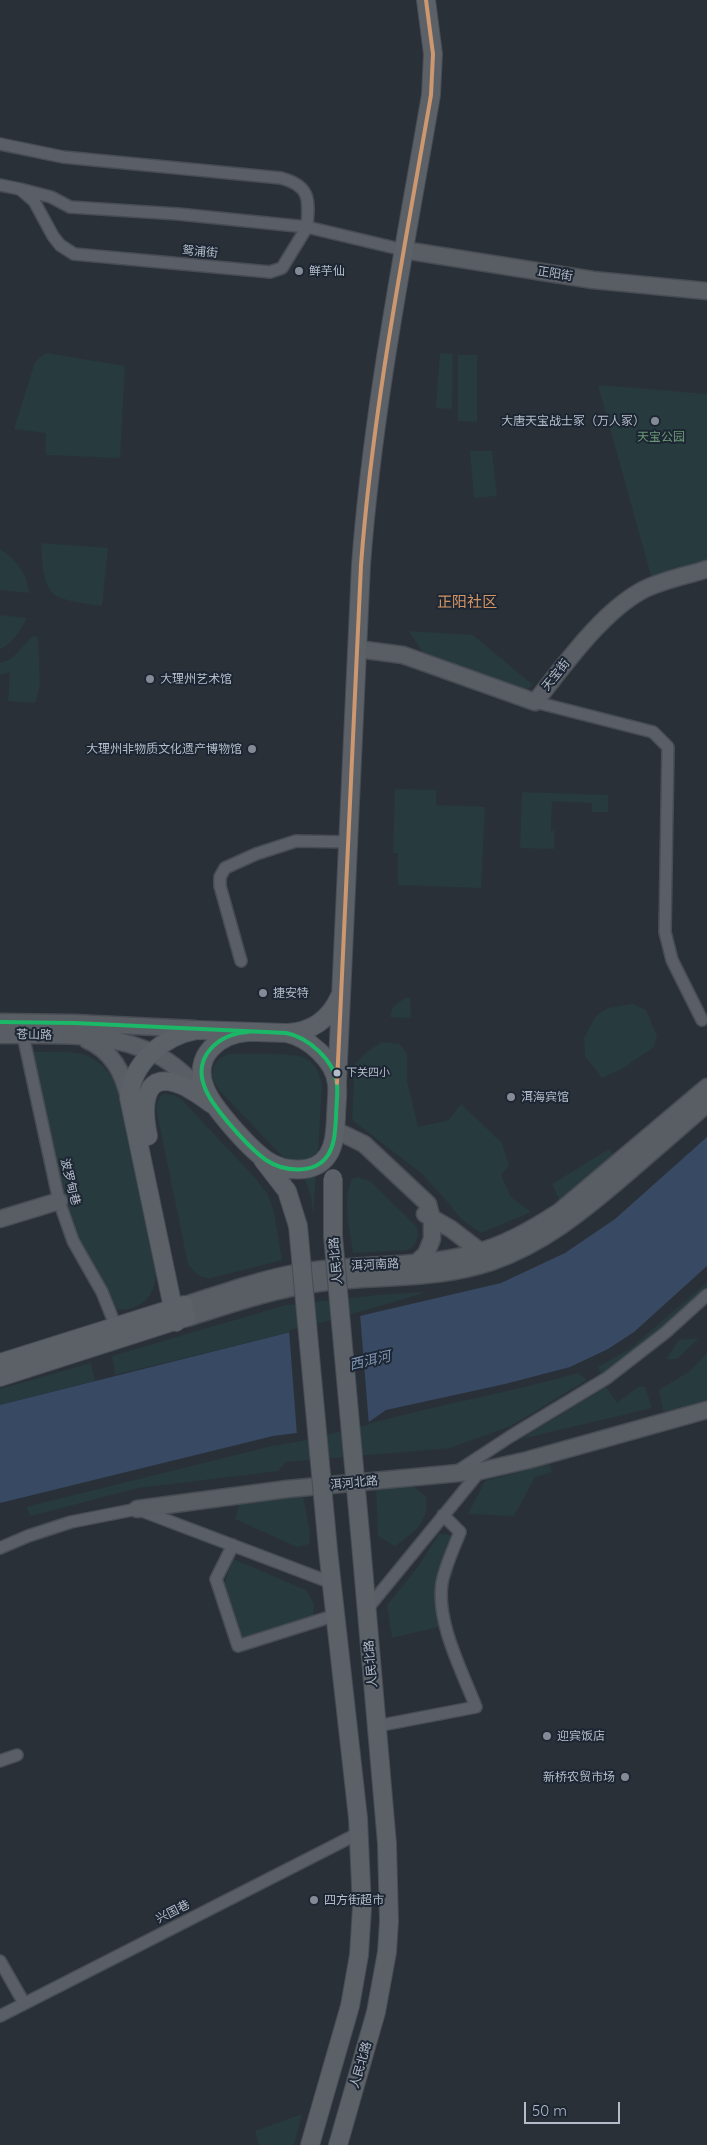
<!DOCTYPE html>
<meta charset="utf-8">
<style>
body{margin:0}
#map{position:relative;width:707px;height:2145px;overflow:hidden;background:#2a3038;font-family:Quicksand,sans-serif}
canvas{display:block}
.scale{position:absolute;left:524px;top:2102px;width:96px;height:22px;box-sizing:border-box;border:2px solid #b4bcc9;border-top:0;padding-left:6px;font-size:15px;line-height:18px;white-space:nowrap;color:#b4bcc9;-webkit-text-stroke:4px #1d2633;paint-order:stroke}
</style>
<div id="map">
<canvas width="707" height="2145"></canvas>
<div class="scale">50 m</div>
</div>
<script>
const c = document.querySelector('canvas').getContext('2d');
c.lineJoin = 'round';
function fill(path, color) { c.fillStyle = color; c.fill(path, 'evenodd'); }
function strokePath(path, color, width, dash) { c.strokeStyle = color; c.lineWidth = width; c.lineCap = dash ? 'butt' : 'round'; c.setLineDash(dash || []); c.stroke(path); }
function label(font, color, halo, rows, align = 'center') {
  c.font = font + ' Quicksand,"Noto Sans SC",sans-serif'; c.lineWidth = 4; c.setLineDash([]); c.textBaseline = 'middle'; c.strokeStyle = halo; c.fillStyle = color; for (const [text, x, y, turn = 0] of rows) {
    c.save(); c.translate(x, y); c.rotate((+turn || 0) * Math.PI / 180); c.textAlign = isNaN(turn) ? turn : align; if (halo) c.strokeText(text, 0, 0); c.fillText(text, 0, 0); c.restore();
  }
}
const green = new Path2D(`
 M46,353l79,13 -5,92 -74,-3v-22l-32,-4 21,-67z
 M440,353l13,1 -1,55 -16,-1z
 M458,355h19v67l-19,-1z
 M598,385l109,9v172l-54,17z
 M470,451h22l5,45 -23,2z
 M41,543l67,5 -6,58c-53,-8 -58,-6 -61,-63z
 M0,549c17,11 27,24 29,44l-29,-3z
 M0,615l27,3c-7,12 -13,25 -27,31z
 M409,631l64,4 60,50 -9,7 -99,-36z
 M33,636l5,1 2,48 -5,18 -27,-2 2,-29 -10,3v-12l11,-4z
 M395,789l41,1v15l49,2 -4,81 -83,-3v-32h-5z
 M522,792l86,3v17h-16v-9l-40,-2 -1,30h3v18l-34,-1z
 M405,998h5l1,20 -21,-1 3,-10z
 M633,1004l13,6 11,26 -3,11 -31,21 -21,10 -17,-22 -1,-18 12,-22 12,-8z
 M382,1042l18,2 7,10v26l11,47 31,-7 12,-16 41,39 7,23 -8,9 10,22 20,15 -50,21 -20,-14 -15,-19 -25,-27 -69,-53 3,-56 13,-13z
 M32,1052c38,0 63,-6 84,32 9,40 18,80 27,120 5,24 19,57 11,82 -4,17 -24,26 -39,23 -53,-74 -64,-170 -83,-257z
 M228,1054c14,0 66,-1 75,3 12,5 17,17 19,28l-4,69c-10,8 -22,10 -34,4l-64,-67c-12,-15 -10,-29 8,-37z
 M164,1094l10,1 8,5 75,80 11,15 6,18 8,47 -71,18c-11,1 -17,-6 -23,-14l-31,-151c-1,-8 0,-15 7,-19z
 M609,1149l8,11 -57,42 -8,-18z
 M316,1170l-3,47 -2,-21 -8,-22z
 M358,1177l13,5 46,45c2,9 0,18 -9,23l-55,3c-3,-25 -11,-51 -1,-74z
 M707,1282v7l-66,58 -39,29 -4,-9 33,-19z
 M427,1292l-140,41 -172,42 -3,-19 174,-51 92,-10z
 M699,1338l-22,21h-11l13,-19z
 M707,1353v49l-44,10 -4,-22 31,-19z
 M91,1363l4,18 -95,24v-16z
 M578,1373l9,7 -76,46 -61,22 -164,14 -8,9 -140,17 -107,28 -5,-9 246,-61c44,-6 85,-20 127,-30 60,-15 120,-26 179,-43z
 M606,1387l11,16 21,-16h7l7,21 -131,31z
 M550,1464l2,8 -17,5 -21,39 -46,-2 17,-33z
 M413,1486l13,11c3,27 -12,35 -31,49l-17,-10 -2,-49z
 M303,1496l7,37 -1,11 -12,3 -62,-28 4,-14z
 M439,1534l12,1 7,6 -5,34 -15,19v33l-46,11 -5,-33 31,-38z
 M233,1559l73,31 8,14 -1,14 -73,25 -18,-53z
 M302,2114l-8,31h-35l-4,-14z`);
const water = new Path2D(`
 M707,1137v129l-73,66 -26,17 -38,18 -65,17 -119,26 -20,14 -93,12 -273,67v-98l287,-72 214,-50 64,-30 50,-34z`);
const pier = new Path2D(`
 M360,1314l9,111 -72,10 -8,-105z`);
const street = new Path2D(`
 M0,144l63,13 218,21c30,8 28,22 26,49l-129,-13 -108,-7 -19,-10 -31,-8
 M0,185l20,4 14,12 19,35 7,9 14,9 196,18 12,-4 25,-41 97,23
 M535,702l118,30 15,15 -3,185 7,28 30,60
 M241,961l-21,-75v-9l5,-9 31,-14 40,-13 52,1
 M23,1035l36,166 14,40 29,51 14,35
 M456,1472l55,-36 96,-58 58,-45 42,-38
 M233,1545l-17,34 22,67 98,-31
 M0,1548l28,-12 43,-14 66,-13 195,74
 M367,1609l113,-138
 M377,1726l99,-19c-14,-36 -40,-85 -34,-124 3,-17 12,-35 18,-51l-17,-17
 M0,1761l17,-6
 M0,1961l24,42
 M0,2016l359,-183`);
const secondary = new Path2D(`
 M404,250l189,30 114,11
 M358,649l45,6 132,47c29,-36 65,-88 106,-111 20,-11 45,-15 66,-22
 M0,1022l75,1 121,6
 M0,1035c52,1 111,-5 159,21 17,9 31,23 44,37
 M87,1040c25,11 36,32 42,58
 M335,1130l29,14 64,60 4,15v20l-6,15 -12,11
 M425,1214l26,15 34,26
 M0,1219l59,-18
 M185,1305c38,-12 76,-26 116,-33 56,-9 114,-4 170,-18 32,-8 60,-24 88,-42l148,-125
 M187,1318c44,-14 87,-29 132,-35 58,-8 116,-2 172,-21 52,-18 92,-51 133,-86 28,-24 55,-48 83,-72
 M137,1509l150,-20 193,-18 48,-11 179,-50`);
const primary = new Path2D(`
 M287,1033c24,-1 43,-14 53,-37
 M337,1083l24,-518c12,-159 43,-313 70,-470l2,-41 -7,-54
 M148,1136c-6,-30 -6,-70 38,-49 9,5 18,11 26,17
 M263,1160l24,31
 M176,1322l-47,-224c3,-36 35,-62 68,-68l89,3c22,4 49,28 51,51 1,11 -1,23 -1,34 -1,13 -1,26 -8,37 -13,20 -44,17 -62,5 -17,-12 -54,-53 -61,-72 -13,-32 14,-54 43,-56
 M0,1363l184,-58
 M0,1377l187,-60
 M310,2145l40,-139 9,-51 3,-47 -4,-90 -30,-268
 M338,2145l38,-133 11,-60 2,-31 -2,-77 -26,-300`);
const primaryBridge = new Path2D(`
 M333,1178v58l28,308
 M287,1191l11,35 30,324`);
const bus1 = new Path2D(`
 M0,1022l75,1 211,10c22,4 49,28 51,51 1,11 -1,23 -1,34 -1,13 -1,26 -8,37 -13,20 -44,17 -62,5 -17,-12 -54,-53 -61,-72 -13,-32 14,-54 43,-56`);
const bus2 = new Path2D(`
 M337,1083l24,-518c12,-159 43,-313 70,-470l2,-41 -7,-54`);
const markers = [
 [299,271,5,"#848b96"],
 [655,421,5,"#848b96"],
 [150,679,5,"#848b96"],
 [252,749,5,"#848b96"],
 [263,993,5,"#848b96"],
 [337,1073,4.5,"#b4bcc9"],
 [511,1097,5,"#848b96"],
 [547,1736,5,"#848b96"],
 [625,1777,5,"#848b96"],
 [314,1900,5,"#848b96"]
];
const busNames = [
 ["下关四小",346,1073]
];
const streetNames = [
 ["鸳浦街",200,252,5],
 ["正阳街",555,274,9],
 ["天宝街",556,675,-51],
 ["苍山路",34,1035,1],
 ["波罗甸巷",70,1182,76],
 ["人民北路",336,1261,-95],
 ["洱河南路",375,1265,-3],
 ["洱河北路",354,1483,-5],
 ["人民北路",371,1664,-95],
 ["兴国巷",173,1912,-27],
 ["人民北路",361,2065,-74]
];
const poiNames = [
 ["鲜芋仙",309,271],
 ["大唐天宝战士冢（万人冢）",645,421,"right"],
 ["大理州艺术馆",160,679],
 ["大理州非物质文化遗产博物馆",242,749,"right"],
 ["捷安特",273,993],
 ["洱海宾馆",521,1097],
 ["迎宾饭店",557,1736],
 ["新桥农贸市场",615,1777,"right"],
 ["四方街超市",324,1900]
];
const parkNames = [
 ["天宝公园",661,437]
];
const waterNames = [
 ["西洱河",370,1361,-13]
];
const quarterNames = [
 ["正阳社区",467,602]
];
fill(green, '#273a3e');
fill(water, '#384963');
fill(pier, '#2a3038');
strokePath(street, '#484c53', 14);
strokePath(secondary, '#484c53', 19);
strokePath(primary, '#484c55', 20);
strokePath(street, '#5a5e66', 11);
strokePath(secondary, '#595d64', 16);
strokePath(primary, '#5c6168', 18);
strokePath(primaryBridge, '#484c55', 20, []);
strokePath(primaryBridge, '#5c6168', 18);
strokePath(bus1, '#1ab867', 4);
strokePath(bus2, '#cd976f', 4);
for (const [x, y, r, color] of markers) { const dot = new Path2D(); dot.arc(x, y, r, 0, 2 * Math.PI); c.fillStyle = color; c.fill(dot); strokePath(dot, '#1d2633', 2); }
label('11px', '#b4bcc9', '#1d2633', busNames, 'left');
label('12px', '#b4bcc9', '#1d2633', streetNames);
label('12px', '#b4bcc9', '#1d2633', poiNames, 'left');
label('12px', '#6b9a76', '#1d2633', parkNames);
label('italic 14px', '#7c92b1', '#1d2633', waterNames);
label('15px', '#d59563', '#1d2633', quarterNames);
</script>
